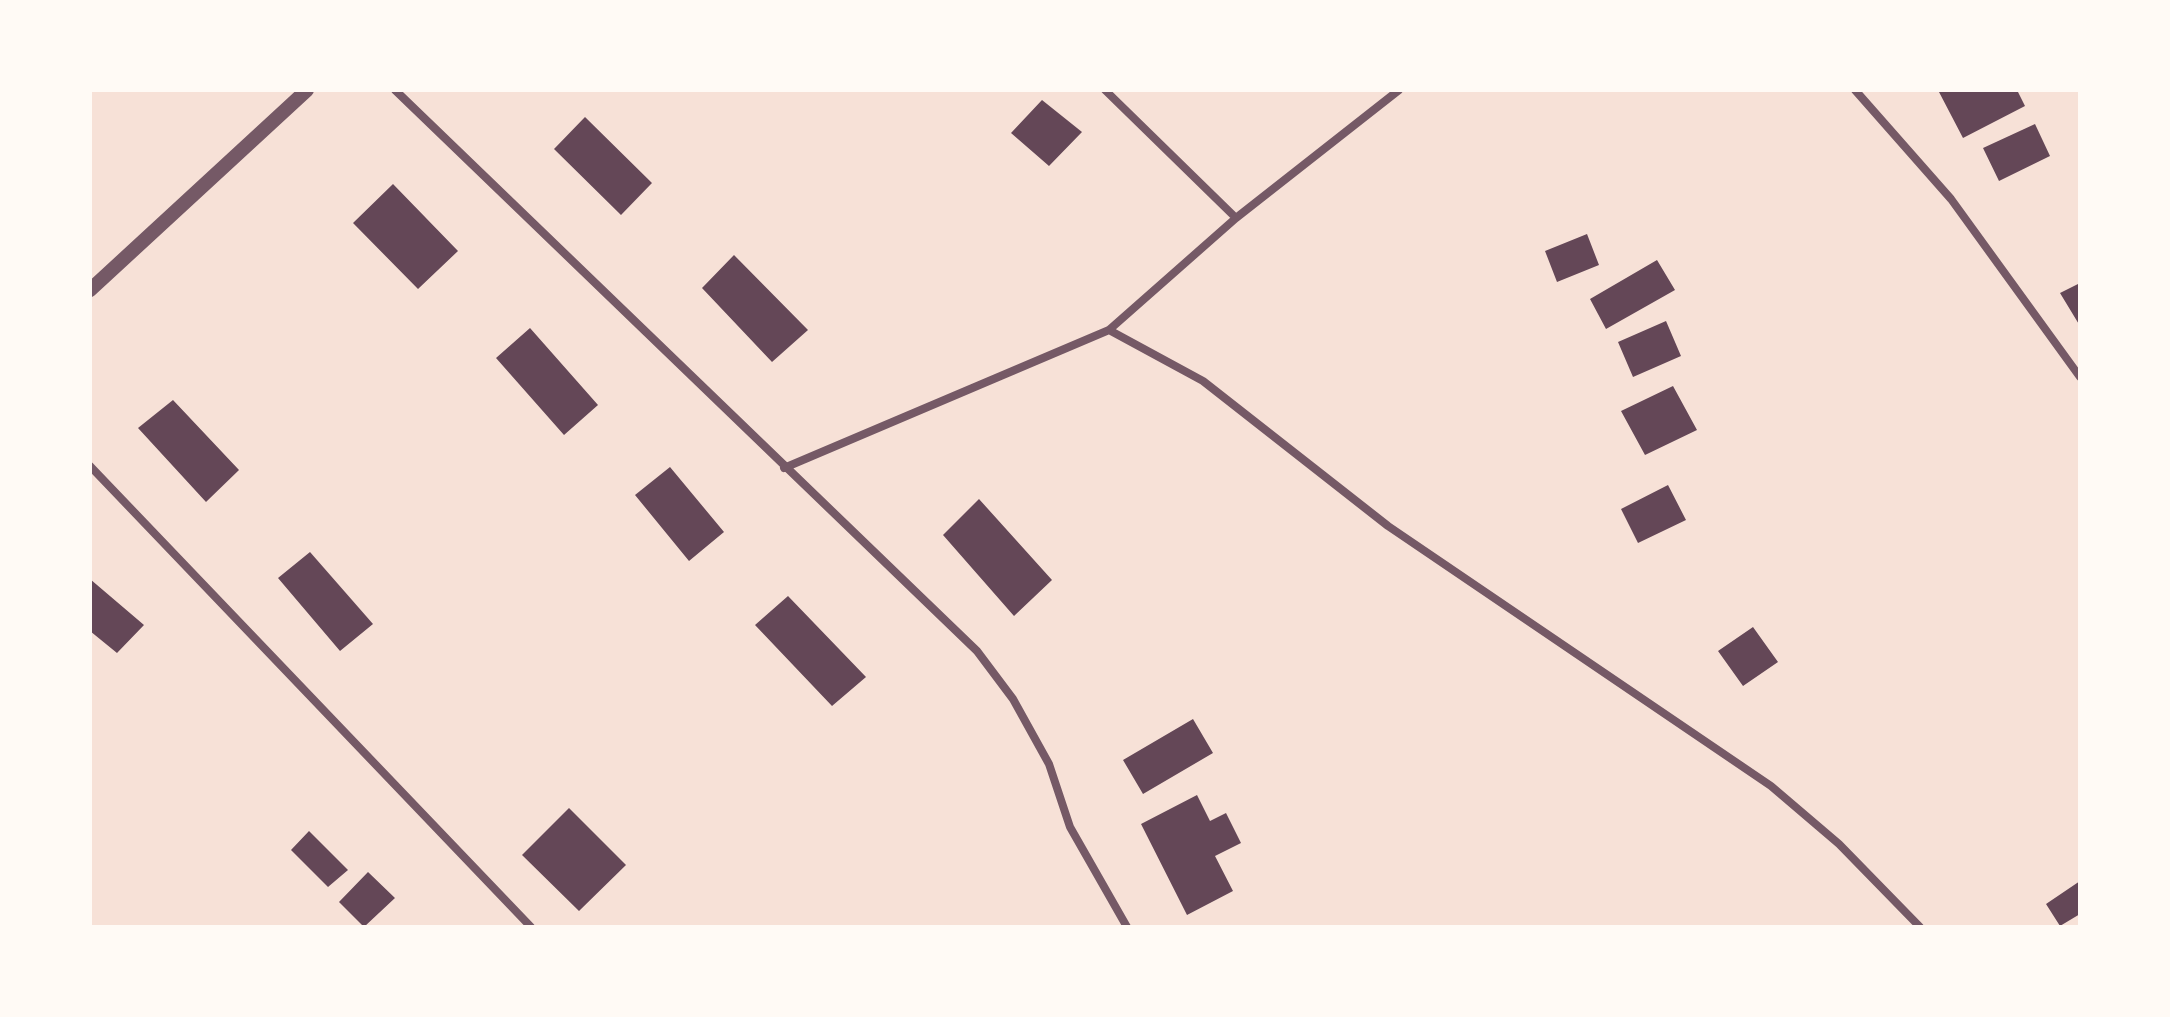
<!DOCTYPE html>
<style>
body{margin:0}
#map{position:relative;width:2170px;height:1017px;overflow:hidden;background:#f7e1d7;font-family:"Alegreya Sans",sans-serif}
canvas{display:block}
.frame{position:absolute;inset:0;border:92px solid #fffaf5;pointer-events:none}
</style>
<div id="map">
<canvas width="2170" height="1017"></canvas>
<div class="frame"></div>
</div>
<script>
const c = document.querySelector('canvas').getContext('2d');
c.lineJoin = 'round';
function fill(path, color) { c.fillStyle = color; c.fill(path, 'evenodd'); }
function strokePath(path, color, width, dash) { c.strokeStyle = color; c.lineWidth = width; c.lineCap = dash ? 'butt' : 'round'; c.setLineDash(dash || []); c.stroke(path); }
const building = new Path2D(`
 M1942,90h75l8,16 -62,32 -24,-46z
 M1042,100l40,32 -33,34 -38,-33z
 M585,117l67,66 -31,32 -67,-66z
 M2035,124l15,32 -51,25 -16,-33z
 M393,184l65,67 -40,38 -65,-66z
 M1587,234l12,31 -42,17 -12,-31z
 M734,255l74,75 -36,32 -70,-74z
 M1657,260l18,30 -69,39 -16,-30z
 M2080,283v43l-20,-33z
 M1666,321l15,35 -48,21 -15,-35z
 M530,328l68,77 -34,30 -68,-77z
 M1673,386l24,44 -52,25 -24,-44z
 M173,400l66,70 -33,32 -68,-74z
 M670,467l54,65 -35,29 -54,-66z
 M1668,485l18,35 -48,23 -17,-34z
 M979,499l73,81 -38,36 -71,-81z
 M310,552l63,72 -33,27 -62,-73z
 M90,579l54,46 -27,28 -27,-22z
 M788,596l78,81 -34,29 -77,-81z
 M1753,627l25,35 -35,24 -25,-35z
 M1193,719l20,34 -70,41 -20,-34z
 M1197,795l13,26 16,-8 15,30 -26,13 18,35 -46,24 -46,-91z
 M569,808l57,57 -47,46 -57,-56z
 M309,831l39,39 -20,17 -37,-37z
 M368,872l27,26 -31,29 -25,-25z
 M2080,881v33l-20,12 -14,-22z`);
const minor = new Path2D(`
 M395,90l582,561 36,48 36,65 21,63 57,100
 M1105,90l131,128
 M1855,90l96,109 129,178
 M1109,330l94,51 185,145 383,260 68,58 81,83
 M90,466l441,461
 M784,468l325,-138 127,-112 163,-128`);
const tertiary = new Path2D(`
 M90,290l217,-200`);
fill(building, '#644757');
strokePath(minor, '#755966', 8);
strokePath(tertiary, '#755966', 14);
</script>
